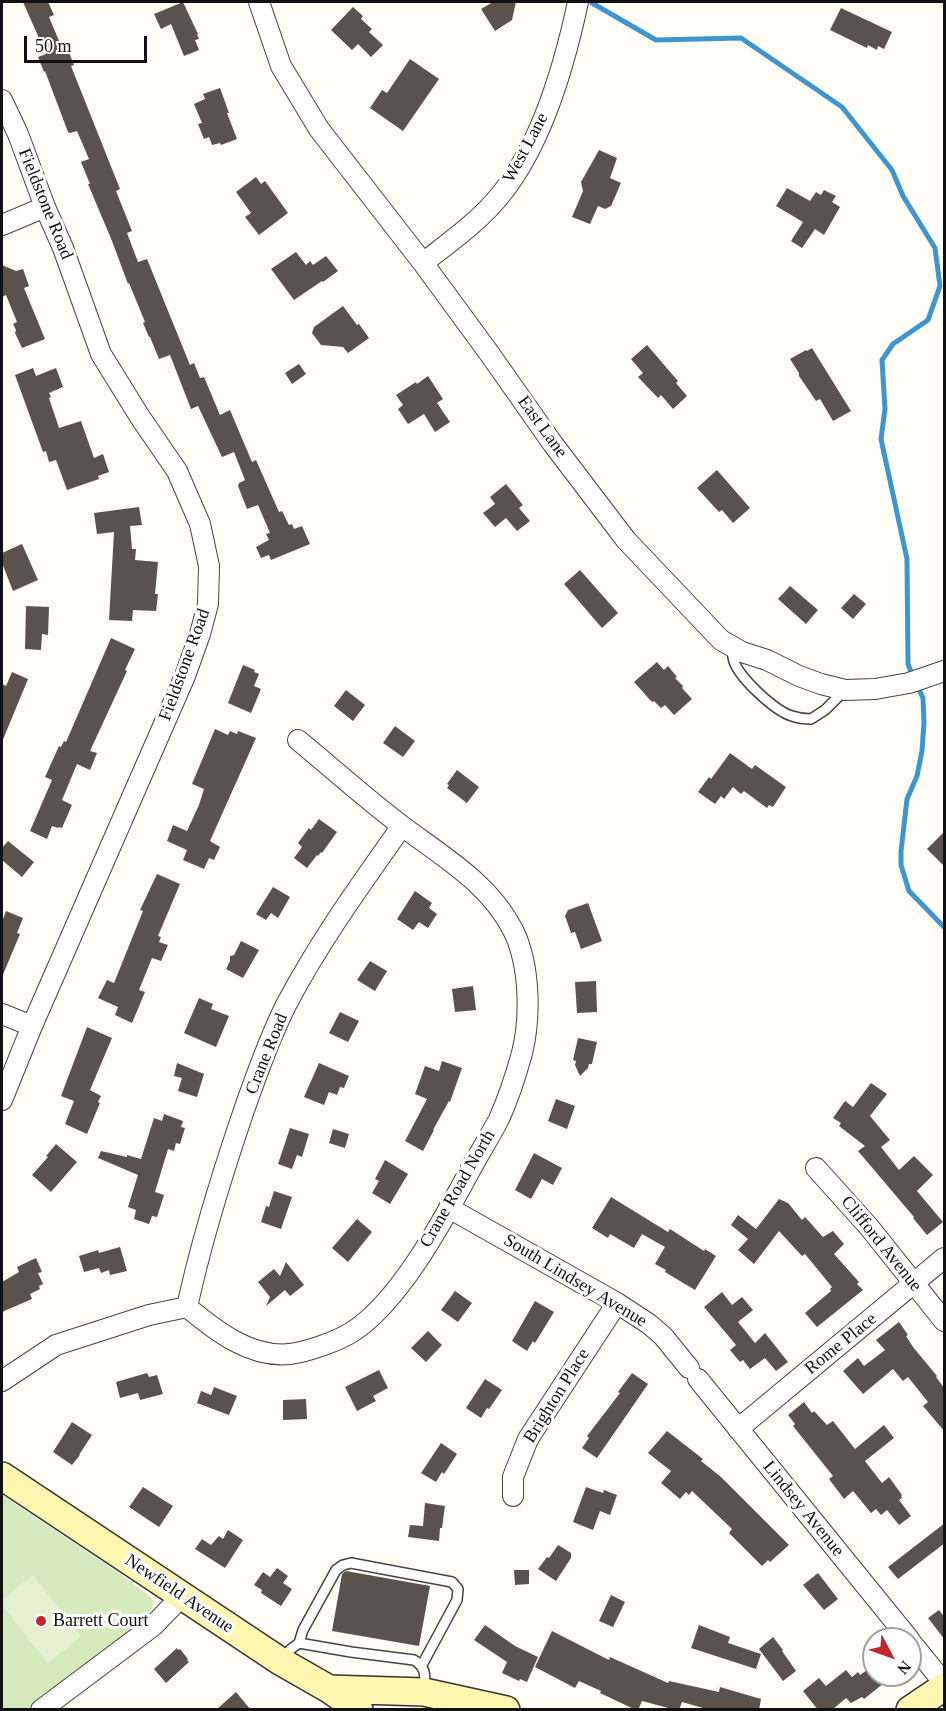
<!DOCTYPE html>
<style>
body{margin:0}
#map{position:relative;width:946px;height:1711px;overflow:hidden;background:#fffdf5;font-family:Georgia,serif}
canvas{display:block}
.frame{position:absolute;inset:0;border:3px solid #111;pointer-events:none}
.north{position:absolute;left:862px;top:1627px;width:60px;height:60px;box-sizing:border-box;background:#fff;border:2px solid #a0a0a0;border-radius:50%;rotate:131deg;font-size:16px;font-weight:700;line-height:24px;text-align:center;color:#111}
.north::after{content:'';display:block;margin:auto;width:21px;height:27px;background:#c4262e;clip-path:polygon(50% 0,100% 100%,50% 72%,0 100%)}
.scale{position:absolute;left:24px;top:36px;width:123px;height:27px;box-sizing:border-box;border:3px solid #111;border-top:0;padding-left:8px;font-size:18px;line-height:21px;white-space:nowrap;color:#111;-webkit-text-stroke:4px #fff;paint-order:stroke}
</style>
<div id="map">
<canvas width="946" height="1711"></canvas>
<div class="frame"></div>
<div class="north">N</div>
<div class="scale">50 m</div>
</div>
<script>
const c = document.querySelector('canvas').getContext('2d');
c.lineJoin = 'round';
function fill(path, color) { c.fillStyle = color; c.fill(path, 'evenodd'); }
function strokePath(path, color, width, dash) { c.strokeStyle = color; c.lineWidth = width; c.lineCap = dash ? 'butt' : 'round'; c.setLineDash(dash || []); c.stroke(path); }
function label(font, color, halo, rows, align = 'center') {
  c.font = font + ' Georgia,serif'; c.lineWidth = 6; c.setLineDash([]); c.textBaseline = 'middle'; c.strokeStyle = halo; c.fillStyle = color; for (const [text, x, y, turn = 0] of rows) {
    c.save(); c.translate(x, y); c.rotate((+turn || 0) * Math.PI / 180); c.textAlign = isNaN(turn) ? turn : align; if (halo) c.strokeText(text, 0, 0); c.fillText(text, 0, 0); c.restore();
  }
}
const green = new Path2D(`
 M2,1495l113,75 36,27 3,6 -5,10 -19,18 -103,78h-25z`);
const pitch = new Path2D(`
 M33,1575l48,61 -33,27 -46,-58v-5z`);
const stream = new Path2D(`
 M592,3l64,37 85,-2 101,69 50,63 11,26 32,52 5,38 -12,34 -35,24 -11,16 3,49 -4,30 26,120 1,105 5,13
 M917,685l6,13 1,25 -2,28 -5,25 -10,23 -6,52v14l8,26 35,36`);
const building = new Path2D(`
 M23,2h25l6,13 -5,2 13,31 1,-1 2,4 3,-1 6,15 -3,1 49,123 -4,2 16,40 -5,2 11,29 9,-3 43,106 4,-2 6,15 4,-1 16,38 10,-5 22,52 4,-2 23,52 3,-1 7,14 3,-1 2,5 8,-3 8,18 -39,16 -2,-5 -8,3 -5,-11 13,-7 -3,-6 4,-1 -12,-28 -11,4 -9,-23 1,-3 6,-3 -11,-28 -12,5 -24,-51 -7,3 -21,-54 -11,4 -9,-22h-1l-6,-14 2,-1 -16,-39 -1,1 -16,-43 -24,-57h2l-9,-22 8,-3 -12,-28 -7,2 -2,-1 -23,-61 -1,1 -6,-15 8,-3z
 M183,2l15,32h-1l2,5 -4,1 4,10 -15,6 -13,-32 -10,5 -7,-15z
 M493,2h23l-4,18 -17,11 -14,-22z
 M353,7l10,9 -2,3 11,10 -3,3 14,13 -12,12 -13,-13 -6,6 -21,-20z
 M841,8l51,24 -8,17 -6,-3 -1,4 -9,-5 -1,3 -37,-18z
 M410,59l29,20 -36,52 -33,-23 12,-18 5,3z
 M220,88l9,25h-2l10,26 -16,6 -1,-2 -8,2 -3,-8 -5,2 -6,-15 4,-1 -8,-19 11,-5 -2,-5z
 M599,150l18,8 -7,20 11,5 -10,23 -6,3 -7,-3 -8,18 -18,-7 11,-26 -2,-9z
 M256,177l5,7 4,-3 23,32 -29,22 -14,-18 6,-4 -15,-21z
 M787,188l23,13 6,-9 5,3 3,-5 12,6 -4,6 8,5 -16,28 -9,-6 -13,19 -11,-7 12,-19 -27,-16z
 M296,252l10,13 4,-4 3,4 13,-9 12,15 -15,11 -1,-1 -28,19 -23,-31z
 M2,265l14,6 7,-2 6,17 -5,2 21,51 -23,9 -7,-15 1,-3 -3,-6 4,-2 -11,-27 -4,2z
 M343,306l14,19 2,-1 10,14 -21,15 -5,-6 -22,-2 -9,-12 2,-6z
 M647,345l31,36 -2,2 11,13 -14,13 -12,-14 -3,3 -20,-21 5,-4 -12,-14z
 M812,348l39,63 -18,10 -13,-22 -4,2 -17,-25v-3l-9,-14 16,-9 1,1z
 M299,364l7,10 -14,10 -7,-11z
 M33,368l3,8 20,-8 7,19 -14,6 2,4 -2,1 10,30 22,-7 13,37 9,-4 6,18 -11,4 1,3 -32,11 -11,-30 -7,2 -3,-11 -3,1 -28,-77z
 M428,376l15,23 -6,4 13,19 -15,10 -11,-18 -16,10 -10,-15 5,-4 -7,-10 20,-13 1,2z
 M717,470l33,38 -17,15 -11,-13 -3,2 -22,-24z
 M506,484l17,21 -4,3 11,13 -13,10 -11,-13 -11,9 -12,-14 12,-9 -5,-7z
 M139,507l3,18 -12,1 2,23h4l-1,11 23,2 -3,32h3l-2,17 -23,-1 -1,11 -23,-1 5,-88 -17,2 -3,-21z
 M22,544l16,36 -25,11 -11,-28v-10z
 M580,570l38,43 -16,15 -38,-44z
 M790,586l28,24 -12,14 -28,-25z
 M854,594l12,10 -13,15 -12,-11z
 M26,606l23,1 -1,28 -6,-1 -1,16 -16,-1z
 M111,638l24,11 -10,21 2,1 -37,80 7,2 -7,17 -13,-6 -15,36 10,5 -10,23 -3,-1 -1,1 -6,-2 -5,13 -17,-8 22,-51 -7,-3 14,-31 2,1 3,-6 2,1z
 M657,662l7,8 4,-4 9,11 -2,1 8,8 -1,2 10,11 -18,16 -9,-10 -4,3 -7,-7 -2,1 -18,-20z
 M243,665l12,5 -1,2 5,2 -5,12 7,3 -10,24 -23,-10z
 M12,672l16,7 -26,63v-58l4,2z
 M346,690l19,15 -12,16 -19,-15z
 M395,726l20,15 -12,16 -20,-14z
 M215,729l13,6 2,-4 7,3 1,-3 18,7 -46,103 10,6 -6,13 -5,-2 -5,11 -21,-9 4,-10 -20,-9 6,-16 14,6 12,-26 5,-16 -12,-5z
 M730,753l22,16 3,-4 31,22 -13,20 -4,-2 -2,3 -23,-17 -3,3 -8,-7 -9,12 -3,-3 -6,8 -17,-12 11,-15 2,2z
 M457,770l22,17 -12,16 -20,-15 2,-3 -2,-1z
 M319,819l18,13 -15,21 -1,-1 -3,4 -1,-1 -10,13 -13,-10 8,-11 -4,-4 11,-15 2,2z
 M945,831v36l-18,-18z
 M8,841l26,21 -12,15 -20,-17v-12z
 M157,874l23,10 -22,52 3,1 -2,5 9,3 -7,16 -9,-3 -13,32 6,2 -13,31 -17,-8 3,-8 -20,-9 9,-18 7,3 29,-72 -3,-1z
 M273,887l17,10 -12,21 -7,-5 -5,7 -10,-6z
 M415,891l17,12 -3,5 8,6 -9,14 -9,-6 -6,8 -16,-11z
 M588,903l14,38 -21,8 -6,-17 -4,1 -6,-17 3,-6z
 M6,911l17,7 -6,15 3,1 -18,43v-55z
 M241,941l18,9 -16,28 -17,-9 4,-8v-5l4,-1z
 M370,961l17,10 -12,20 -18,-11z
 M596,981l1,31 -20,1 -2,-31z
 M473,986l3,24 -21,2 -3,-23z
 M199,998l14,6 -2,5 18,7 -13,31 -32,-14z
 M340,1012l19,9 -11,21 -19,-9z
 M87,1027l25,11 -22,52 11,6 -3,6 2,1 -13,31 -22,-10 9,-23 -13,-5z
 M578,1038l19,4 -5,22h-3l-1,4 -8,8 -5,-11 1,-4 -3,-1z
 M442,1061l20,7 -12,34 -1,-1 -16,29h1l-11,21 -18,-10 22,-42 -12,-5 10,-28 14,5z
 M177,1063l27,11 -7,23 -19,-6 4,-13 -8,-2z
 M319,1063l30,13 -5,12 -4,-1 -3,8 -8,-3 -5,13 -20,-8z
 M871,1083l16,11 -17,22 20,24 -9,7 18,23 15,-14 19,19 -16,16 26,31 -16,13 -14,-17 1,-1 -56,-66 7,-5 -26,-20 2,-3 -8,-5 12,-17 8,6z
 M556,1099l19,7 -8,23 -19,-8z
 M164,1114l19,7 -2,6 4,1 -5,16 -4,-1 -2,8 -6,-2 -13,43 9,3 -7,22 -5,-1 -3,8 -15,-5 2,-9 -8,-3 10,-32 -40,-17 3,-7 26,6v-2l14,4 13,-41 8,3z
 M290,1128l19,6 -7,23 -5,-2 -5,14 -14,-5z
 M333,1129l16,5 -4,14 -16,-5z
 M56,1144l21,18 -26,30 -19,-17 16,-18 -2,-1z
 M534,1153l28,15 -9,17 -11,-6 -11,20 -16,-9z
 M385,1160l23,14 -18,30 -18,-11 7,-12 -4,-2z
 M274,1191l18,6 -11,32 -20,-7 5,-16 3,1z
 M611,1197l57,35 2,-3 34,22 1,-2 11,7 -21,34 -30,-18 1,-2 -11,-6 10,-17 -23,-13 -8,14 -24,-14 -2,4 -16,-10z
 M779,1199l9,4 14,17 3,-3 18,20 10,-6 11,13 -10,10 25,28 -2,2 6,6 -46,37 -12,-14 26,-22 -1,-2 2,-2 -27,-33 -3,2 -23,-25 -25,33 -16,-14 10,-11 -17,-14 7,-10 18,14z
 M357,1219l15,13 -24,30 -16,-14z
 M120,1247l7,24 -17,4 -1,-5 -8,3 -2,-5 -15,4 -5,-16 19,-6 1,3z
 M36,1258l6,14 -4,1 5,11 -4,2 1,3 -10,5 2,5 -30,13v-30l17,-10 -2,-5z
 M286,1262l18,23 -14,11 -5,-6 -19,16 4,-9 -12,-15 16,-13 6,7z
 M455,1291l17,12 -14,19 -17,-12z
 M722,1292l10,13 10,-8 11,13 -15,12 17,21 10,-10 23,29 -12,9 -11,-13 -15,11 -7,-9 -3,2 -10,-12 6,-5 -32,-38z
 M535,1301l19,11 -19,31 -2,-2 -6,10 -15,-10z
 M899,1322l9,13 -2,1 7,11 24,29 -1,1 9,12v43l-22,-26 5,-4 -20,-25 -5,4 -10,-12 -30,25 -20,-23 15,-13 6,8 21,-16 -9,-10z
 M428,1331l14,14 -16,17 -15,-14z
 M379,1370l9,18 -15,8 3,5 -19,10 -12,-24z
 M147,1373l2,4 8,-2 6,19 -23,6 -2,-7 -18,5 -4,-16z
 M632,1373l16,11 -51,74 -15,-10 7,-10 -2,-2 33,-43 -2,-1z
 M485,1379l17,11 -13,19 -2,-1 -6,10 -15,-10z
 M214,1387l23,9 -8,19 -32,-12 4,-12 10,4z
 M306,1399l1,20 -24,1v-20z
 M804,1402l8,11 2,-2 13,14 6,-4 22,28 29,-24 10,13 -29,23 17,22 7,-6 13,18 -1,1 1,2 -3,2 12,16 -12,9 -12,-15 -6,5 -5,-6 -5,4 -18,-22 -9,8 -15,-20 4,-3 -40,-50 2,-2 -7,-9z
 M72,1422l20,13 -13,20h1l-8,10 -19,-13z
 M667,1431l36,28 -2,2 20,16 68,68 -19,17 -2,-2 -6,6 -33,-33 3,-4 -40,-38 -3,4 -3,-3 -6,7 -19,-16 10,-12 -23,-18z
 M441,1443l16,11 -13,20 -2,-2 -6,10 -15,-9z
 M143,1487l30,19 -14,21 -30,-20z
 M586,1487l17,6 1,-3 13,5 -7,20 -10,-4 -7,19 -20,-8z
 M425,1503l20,3 -3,22h-2l-1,13 -31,-4 2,-12 13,1z
 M945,1523v20l-47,36 -10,-12z
 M228,1530l15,10 -18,28 -30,-19 7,-10 9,6 8,-9 4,3z
 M558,1545l13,8v5l-15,23 -18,-12 9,-12 2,1z
 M277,1568l11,8 -5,7 9,6 -11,17 -20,-13 1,-3 -8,-5 9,-13 7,5z
 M514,1570h15v14l-14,1z
 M346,1571l84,15 -11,60 -87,-15 10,-57z
 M818,1573l20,26 -14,11 -21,-25z
 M611,1595l14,7 -12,25 -14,-6z
 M939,1610l6,8v22l-17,-22z
 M485,1625l30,21 23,11 -11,25 -7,-3 -1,2 -17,-8 5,-11 -33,-22z
 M699,1625l31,12 -2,6 33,11 -5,15 -65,-21z
 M552,1631l57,29 1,-3 58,26 1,-2 50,11 1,-5 41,12 -2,11h-49l-28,-8 -3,8h-3l-34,-9 -4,9h-2l-36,-17 1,-2 -22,-10 -4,7 -40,-21z
 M773,1637l10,13 -1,1 14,20 -13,10 -24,-32z
 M177,1648l1,2 2,-1 8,10 -1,1 2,2 -23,21 -12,-14z
 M874,1665v10h20l-30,24 -2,-2 -11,6 -5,-5 -14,12h-14l-15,-19 16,-13 7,8 20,-16 6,7 6,-5 2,3z
 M236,1692l15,18h-35z`);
const lane = new Path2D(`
 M735,648c-1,3 -3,6 -2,9 2,18 42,54 59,59 6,2 12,3 19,3l14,-9 20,-20
 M299,1643l4,-13 33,-60 7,-5 8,-2 101,19 6,7 -1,11 -35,65
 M282,1659l9,-10 8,-6 52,9 63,8c13,8 11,16 10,30`);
const street = new Path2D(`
 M259,2l22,64 38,63 104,134 66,90 64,91 73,96 95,100 21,12 25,8 32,16 22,8 24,6 30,-1 34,-6 35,-12
 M2,100l16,34 27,73 18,41 38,106 39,63 37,54 23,53 9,42 -1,38 -8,30 -15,42 -153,350 -30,74
 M2,225l43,-18
 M423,263c28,-22 57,-42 79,-70 40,-50 63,-130 76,-191
 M2,1014l30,12
 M816,1168l53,59 75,94
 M449,1208l168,95 32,21 14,12 26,32
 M187,1307c14,-64 33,-126 54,-188 13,-38 27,-78 45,-114 33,-63 75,-121 116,-179
 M698,1379l211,260
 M2,1381l54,-36 93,-30 38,-8c29,24 63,51 103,47 17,-2 48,-13 62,-22 46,-29 89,-108 115,-156 10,-19 22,-38 32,-57 9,-20 17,-44 23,-66 9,-36 8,-89 -9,-123 -24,-47 -71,-74 -111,-104 -36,-27 -70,-58 -104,-86
 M738,1429l206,-171
 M513,1496v-19l15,-38 89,-136
 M910,1641l34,42
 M41,1710l112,-84 29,-30`);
const secondary = new Path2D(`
 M2,1476l278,185 49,28 30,21
 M329,1689l95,3 82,18
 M910,1710l34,-23`);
const markers = [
 [41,1621,6,"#c4262e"]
];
const streetNames = [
 ["West Lane",526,148,-62],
 ["Fieldstone Road",45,204,68],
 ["East Lane",542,427,54],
 ["Fieldstone Road",185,665,-70],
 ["Crane Road",267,1054,-68],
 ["Crane Road North",458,1189,-60],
 ["Clifford Avenue",881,1244,51],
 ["South Lindsey Avenue",575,1281,31],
 ["Rome Place",841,1344,-39],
 ["Brighton Place",557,1396,-58],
 ["Lindsey Avenue",803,1509,51],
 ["Newfield Avenue",179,1594,34]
];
const poiNames = [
 ["Barrett Court",53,1621]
];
fill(green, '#d5ebbd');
fill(pitch, '#e6f2cf');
strokePath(stream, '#3f96cf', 5);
fill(building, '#5a524d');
strokePath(lane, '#444', 12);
strokePath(street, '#444', 22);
strokePath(secondary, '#333', 30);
strokePath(lane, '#fff', 9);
strokePath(street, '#fff', 20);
strokePath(secondary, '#fff6b0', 27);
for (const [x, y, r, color] of markers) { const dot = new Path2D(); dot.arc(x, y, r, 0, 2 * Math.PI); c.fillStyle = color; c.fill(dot); strokePath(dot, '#fff', 2); }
label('18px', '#111', '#fff', streetNames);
label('18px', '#111', '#fff', poiNames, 'left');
</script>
